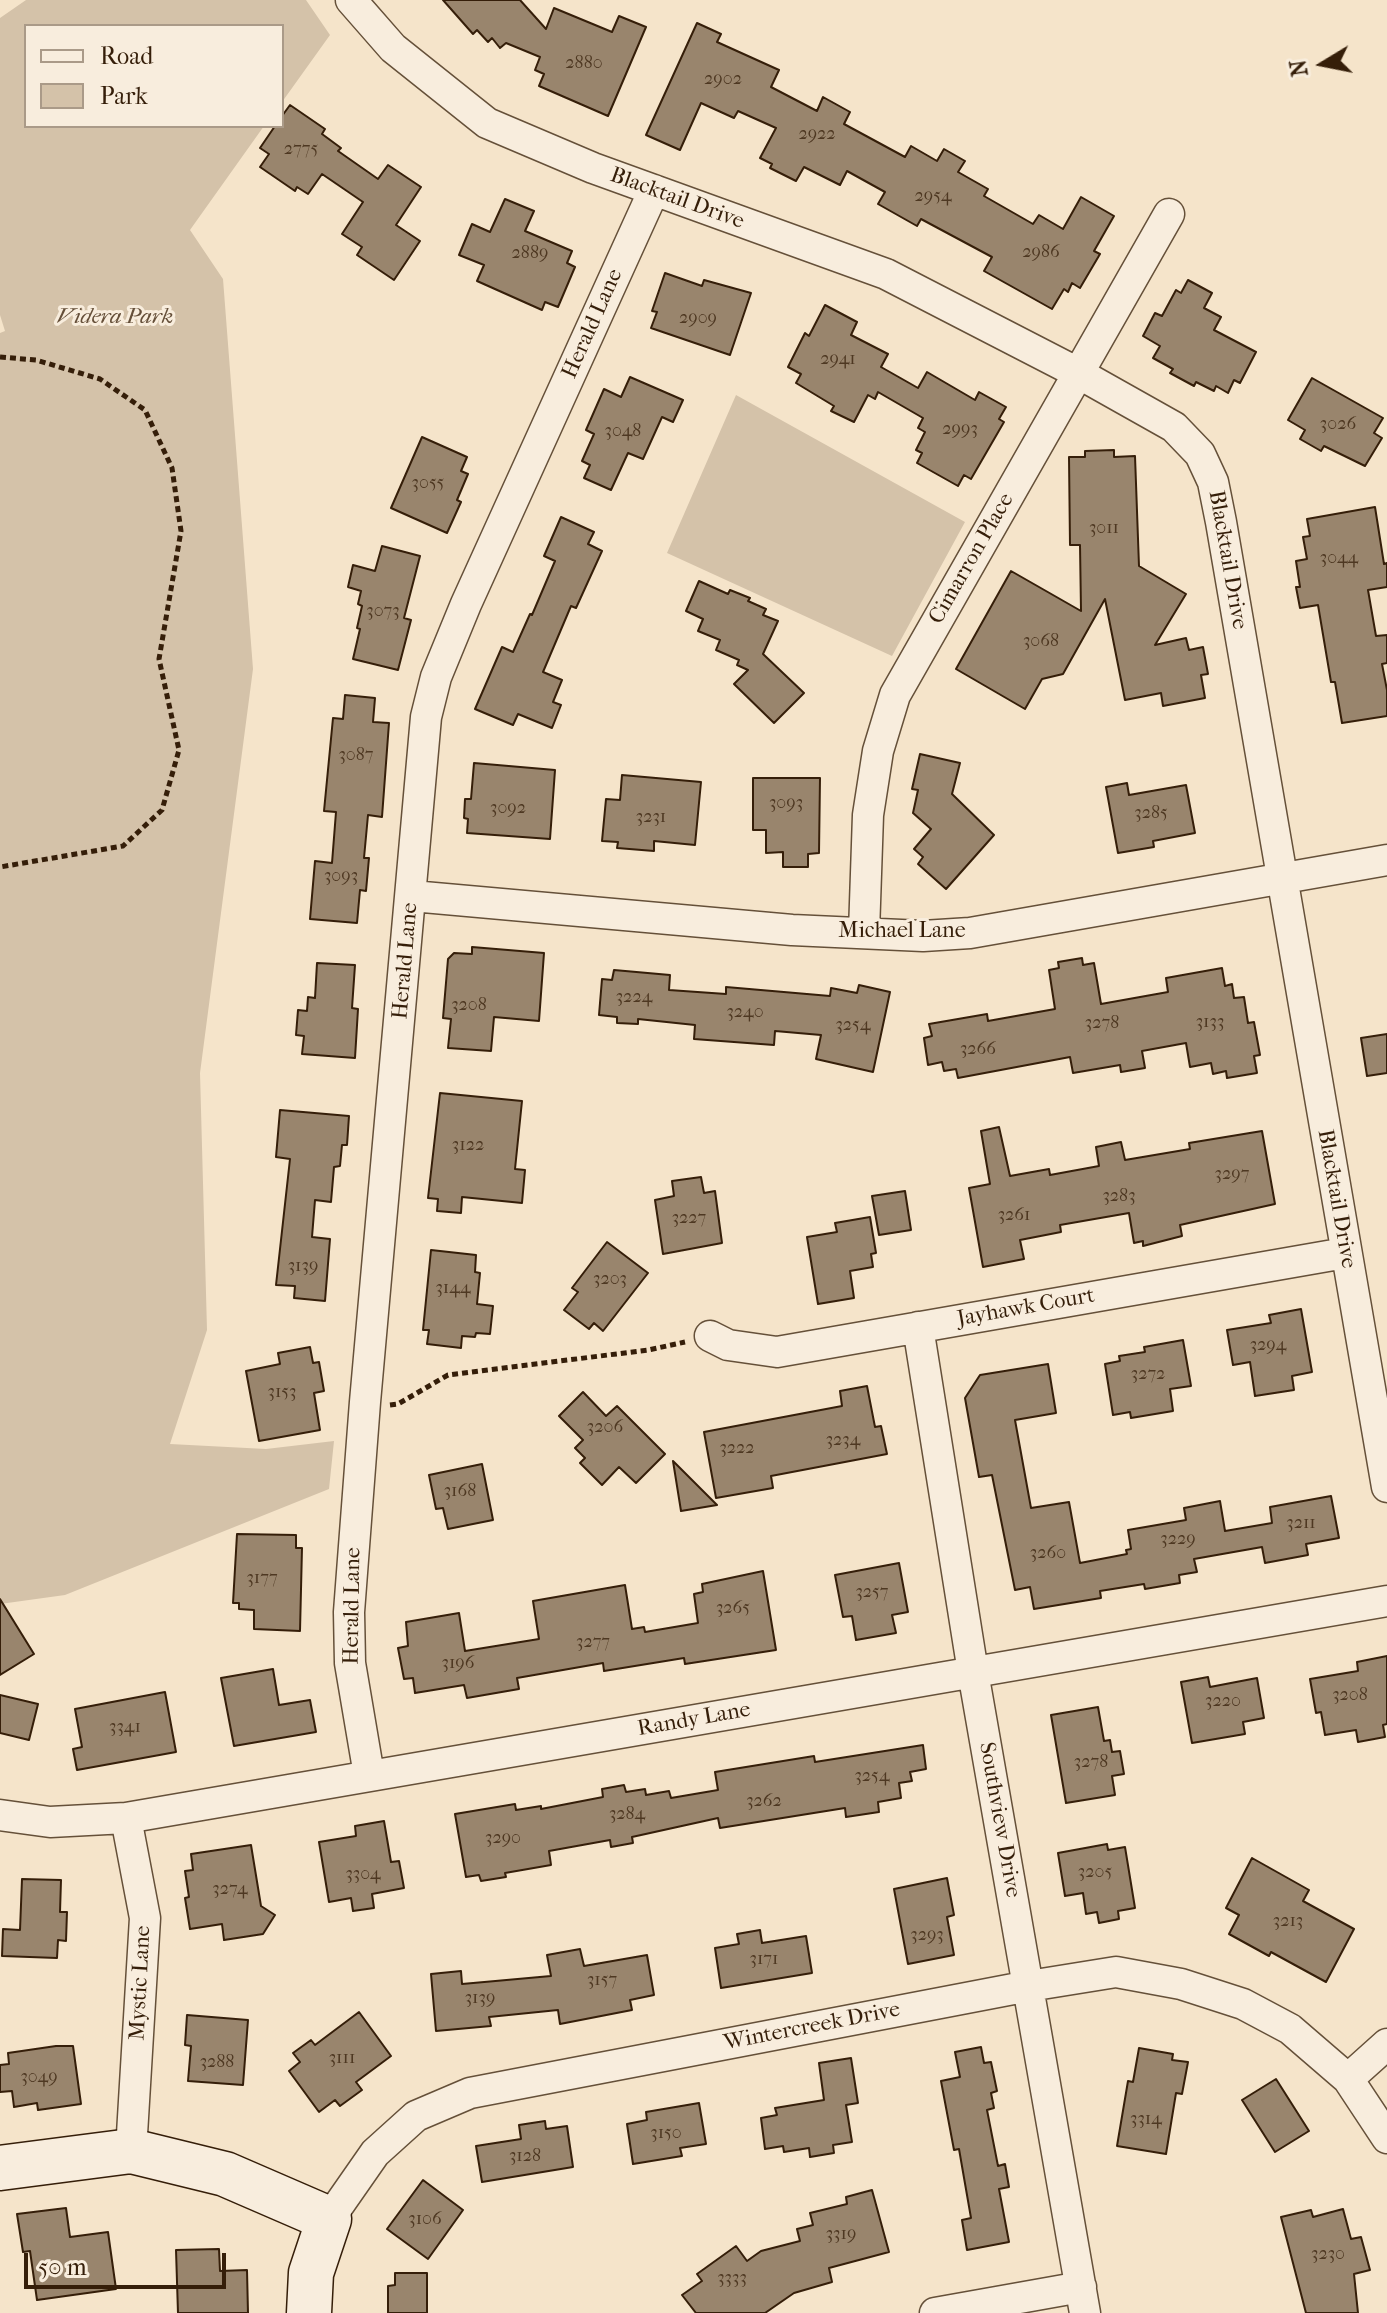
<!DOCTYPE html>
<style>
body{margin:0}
#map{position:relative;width:1387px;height:2313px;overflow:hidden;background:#f5e4ca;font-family:"IM FELL French Canon",serif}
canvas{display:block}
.legend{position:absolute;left:24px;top:24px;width:260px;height:104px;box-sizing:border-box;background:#f8eddd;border:2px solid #aa9a88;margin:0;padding:10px 14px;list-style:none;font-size:24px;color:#351e09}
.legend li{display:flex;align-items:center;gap:16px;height:40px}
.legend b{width:40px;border:2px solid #aa9a88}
.north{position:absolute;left:1283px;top:24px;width:80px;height:80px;-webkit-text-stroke:6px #f8eddd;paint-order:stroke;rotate:260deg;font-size:22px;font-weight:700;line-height:32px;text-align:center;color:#351e09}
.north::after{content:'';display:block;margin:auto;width:28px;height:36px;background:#351e09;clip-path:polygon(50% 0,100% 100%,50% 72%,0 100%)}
.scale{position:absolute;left:24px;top:2253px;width:202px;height:36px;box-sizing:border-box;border:4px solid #351e09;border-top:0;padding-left:10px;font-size:24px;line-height:28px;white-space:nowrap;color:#351e09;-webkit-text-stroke:6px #f8eddd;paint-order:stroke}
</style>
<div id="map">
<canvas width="1387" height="2313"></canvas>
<ul class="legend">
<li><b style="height:10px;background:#f8eddd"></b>Road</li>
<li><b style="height:22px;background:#d4c2a9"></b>Park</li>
</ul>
<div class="north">N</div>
<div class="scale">50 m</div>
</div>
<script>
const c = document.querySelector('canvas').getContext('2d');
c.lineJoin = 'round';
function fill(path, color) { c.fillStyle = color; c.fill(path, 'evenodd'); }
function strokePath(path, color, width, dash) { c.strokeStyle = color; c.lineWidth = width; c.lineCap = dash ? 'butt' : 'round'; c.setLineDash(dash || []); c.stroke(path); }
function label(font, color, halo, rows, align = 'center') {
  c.font = font + ' "IM FELL French Canon",serif'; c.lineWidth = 6; c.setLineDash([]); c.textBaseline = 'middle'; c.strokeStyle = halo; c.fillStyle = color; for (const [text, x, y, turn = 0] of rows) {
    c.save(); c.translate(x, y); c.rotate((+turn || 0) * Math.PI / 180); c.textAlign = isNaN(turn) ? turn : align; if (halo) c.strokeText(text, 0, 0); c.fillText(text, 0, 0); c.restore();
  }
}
const green = new Path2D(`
 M26,0h280l24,35 -48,67v-76h-256v100h238l-74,104 33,49 30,390 -53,404 7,257 -37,114 96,5 68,-8 -5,48 -264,106 -65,9v-1271l5,-2 -5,-16v-297z
 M736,395l229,127 -73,134 -225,-103z`);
const building = new Path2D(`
 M443,0h77l26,29 8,-21 58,24 7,-16 27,11 -38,89 -69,-30 5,-12 -9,-4 5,-13 -34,-14 -6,5 -8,-10 -4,4 -11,-12 -4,4z
 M697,23l24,11 -4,8 62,28 -8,17 46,24 6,-14 27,15 -6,12 61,33 6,-11 26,15 7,-12 21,12 -7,11 30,17 -4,7 49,28 6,-9 24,14 18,-32 33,19 -20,35 6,3 -20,34 -8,-5 -4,9 -4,-3 -12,20 -68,-38 8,-14 -71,-38 -4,7 -39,-22 7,-12 -38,-21 -7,14 -36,-18 -8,14 -26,-13 2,-4 -12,-6 16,-30 -38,-17 -4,7 -33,-15 -21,47 -34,-15z
 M290,105l35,24 -3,5 19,14 -3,3 40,28 10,-14 33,22 -25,38 24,16 -26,39 -37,-25 5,-8 -20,-13 21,-32 -41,-28 -14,20 -11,-7 -2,4 -35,-24 9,-13 -9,-6 15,-22h7v-10z
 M505,199l29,12 -9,20 47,20 -5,12 8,4 -17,40 -13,-5 -3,8 -65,-29 7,-16 -25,-10 13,-31 18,8z
 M665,273l37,13 2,-6 47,13 -21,62 -79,-27 6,-16 -5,-1z
 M1188,280l24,13 -8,15 17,9 -7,13 42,22 -16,31 -6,-3 -6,13 -12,-7 -2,5 -18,-9 -2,4 -24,-13 3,-4 -20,-11 7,-12 -17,-10 12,-23 7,3 14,-26 5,3z
 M825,305l32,17 -6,13 37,19 -7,13 37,21 9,-16 48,28 4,-8 27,15 -7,12 5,3 -33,57 -7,-4 -6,11 -41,-23 5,-10 -6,-3 9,-18 -7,-4 5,-10 -45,-26 -3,7 -7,-4 -14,27 -23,-11 3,-5 -38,-23 5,-9 -13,-7 17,-34 4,3z
 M630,377l53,23 -10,22 -11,-5 -19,42 -15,-6 -17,37 -27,-12 6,-13 -8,-4 12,-27 -8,-4 18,-41 17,8z
 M1312,378l71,40 -9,15 8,5 -17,28 -41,-20 -3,5 -21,-12 5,-9 -17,-10z
 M422,437l45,20 -6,14 7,3 -11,26 4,2 -14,31 -56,-25z
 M1114,450v7l21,-1 4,110 47,28 -31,51 31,-7 3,12 14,-3 5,27 -7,1 4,23 -42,8 -2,-13 -36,7 -20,-101 -42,75 -21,5 -17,30 -69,-40 55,-98 70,40 -1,-66h-10l-1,-88h16v-6z
 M1375,507l9,57 3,-1v24l-19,3 8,46 11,-1v28l-5,1 5,26v26l-45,7 -7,-41h-4l-13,-77 -18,3 -4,-21h4l-4,-26 11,-2 -4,-22 7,-1 -3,-17z
 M561,517l33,15 -6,12 14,7 -26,57 -5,-2 -28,66 19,8 -9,22 8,3 -9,23 -34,-14 -5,11 -38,-16 27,-62 11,5 17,-38 2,1 23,-54 -11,-5z
 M382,546l38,10 -16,62 7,2 -13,50 -45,-11 7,-30 -3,-1 5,-22 -4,-2 3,-13 -13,-4 5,-22 22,6z
 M699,581l29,13 2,-4 20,8 -2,3 18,8 -3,6 15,6 -15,33 41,39 -30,30 -40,-39 14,-14 -11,-5 2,-5 -23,-10 4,-10 -22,-9 5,-12 -17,-8z
 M345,695l30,3 -2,24 16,1 -7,94 -14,-2 -4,43h5l-3,33 -6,-1 -3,33 -47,-4 5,-58 17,2 4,-51 -12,-1 9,-93 10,1z
 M920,754l40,9 -8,31 42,41 -48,54 -28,-25 5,-7 -9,-8 17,-20 -18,-16 5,-23 -6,-1z
 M474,763l81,7 -5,69 -83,-6 1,-14 -4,-1 1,-19h6z
 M622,775l79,7 -6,63 -41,-4v10l-37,-3 1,-6 -16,-1 4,-42 14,1z
 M753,778h67l-1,75 -11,1v13h-25v-15l-17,1v-23h-13z
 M1127,783l2,12 57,-10 9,48 -42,8 1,6 -36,6 -12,-66z
 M472,947l72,6 -5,68 -45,-4 -3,34 -43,-3 3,-29 -8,-1 5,-59 6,-6 18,1z
 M1082,958l1,7 11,-2 7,41 67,-12 -2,-14 56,-10 3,18 7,-2 2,14 10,-1 4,26 6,-1 6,33 -6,1 3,17 -30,5 -1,-7 -13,3 -2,-11 -21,4 -4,-24 -44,8 3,17 -24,4 -1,-7 -47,8 -3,-16 -112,21 -2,-9 -12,2 -2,-9 -14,3 -4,-27 8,-2 -3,-12 58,-10 1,7 67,-12 -6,-39 10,-2 -1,-6z
 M317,963l38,2 -3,43 6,1 -3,49 -53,-4 2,-18 -8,-1 2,-25 9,1 1,-14 7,1z
 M614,970l56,5 -1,15 57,4v-7l104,9 1,-8 26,5 2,-8 31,7 -17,80 -57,-13 5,-24 -46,-4 -1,14 -80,-6 1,-14 -57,-6v5l-21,-1v-6l-18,-2 3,-36 10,1z
 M1387,1034v39l-20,3 -6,-38z
 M440,1093l82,8 -7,68 10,1 -3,33 -60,-6 -1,16 -24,-2 1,-12 -10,-1z
 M280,1110l69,6 -2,29h-5l-2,21 -6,1 -3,35 -16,-2 -3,37 18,2 -5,62 -31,-3 1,-12 -19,-1 14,-126 -14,-2z
 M999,1127l11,49 39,-7 1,6 49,-9 -3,-19 25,-5 4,18 65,-11 -1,-6 73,-12 13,73 -95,21 2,11 -39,10v-5l-9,2 -5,-30 -69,12 1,7 -41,8 4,19 -41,8 -14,-79 21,-4 -9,-53z
 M701,1177l3,16 11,-2 7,52 -59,11 -8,-54 19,-4 -2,-15z
 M905,1191l6,39 -32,5 -7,-39z
 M870,1217l6,36 -5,1 2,13 -23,4 4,27 -36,6 -11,-67 30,-5 -2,-9z
 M607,1242l41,31 -45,58 -9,-8 -5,6 -25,-19 14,-18 -6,-4z
 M431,1250l45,5 -1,17 5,1 -3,31 16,2 -3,28 -14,-1 -1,4 -13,-1 -1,12 -34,-4 2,-14h-6z
 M1301,1309l11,63 -20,4 2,14 -39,6 -5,-34 -17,3 -6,-35 44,-7 -2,-8z
 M1183,1340l8,46 -21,3 3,22 -42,7 -1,-6 -17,3 -8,-51 15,-3 -1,-5 26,-4 -1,-5z
 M310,1347l3,16 6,-1 5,29 -10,2 6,37 -61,11 -13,-70 34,-7 -2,-11z
 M1048,1364l8,49 -41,7 16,88 38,-6 11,61 47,-9 -1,-4 5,-1 -3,-19 58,-10 -2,-12 36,-7 5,30 47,-8 -2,-16 61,-11 8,42 -33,6 2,11 -43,8 -3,-16 -68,12 3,13 -18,3 1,8 -35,6 -1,-5 -44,7 1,7 -67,11 -4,-22 -15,3 -23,-115 -13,2 -14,-79 15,-23z
 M867,1386l8,41 6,-1 6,28 -116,22 2,12 -57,10 -12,-66 138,-26 -2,-15z
 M583,1392l23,24 11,-10 48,48 -29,29 -17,-16 -17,18 -22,-22 5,-5 -10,-10 8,-8 -24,-24z
 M673,1461l44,44 -36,6z
 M482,1464l11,56 -45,9 -5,-21 -7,1 -7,-34z
 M237,1534l59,1v13h6l-2,83 -46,-2v-19l-15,-1v-6h-6z
 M899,1563l9,49 -16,3 4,18 -40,7 -4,-24 -9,1 -8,-42z
 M763,1571l13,79 -91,14 -1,-6 -80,13 -1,-8 -86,15 2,11 -52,9 -3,-13 -49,8 -2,-15 -9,1 -6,-31 10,-2 -2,-24 53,-9 6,38 74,-12 -6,-38 92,-16 7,44 12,-2 1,5 53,-9 -4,-29 9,-2 -1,-8z
 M0,1599l34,55 -34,21z
 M1387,1656v68l-4,1 2,12 -27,5 -2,-12 -31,5 -4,-23 -5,1 -6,-34 48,-8 -1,-9z
 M273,1669l6,36 31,-5 6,32 -82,14 -13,-68z
 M1208,1677l2,10 47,-9 7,40 -21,4 2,12 -53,9 -11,-61z
 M165,1692l11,60 -99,18 -4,-21 9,-2 -7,-38z
 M0,1695l38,9 -9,36 -29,-7z
 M1098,1707l6,34 6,-1 2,12 8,-1 4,23 -12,2 3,19 -49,8 -15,-88z
 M923,1745l3,24 -16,3 2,9 -13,2 2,15 -23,4 1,10 -33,5 -1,-9 -125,20 -2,-10 -86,19 1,6 -22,4 -1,-7 -61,11 2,14 -46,8 1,4 -25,4 -2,-6 -13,2 -11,-63 60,-10 1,6 25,-4v3l62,-12 -1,-8 22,-4 2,7 19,-3 1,6 23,-4 2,7 47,-8 -3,-18 99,-16 1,6z
 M384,1821l7,41 8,-1 5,27 -32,6 2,14 -21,3 -2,-13 -22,4 -10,-60 37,-6 -1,-10z
 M1107,1844l1,6 17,-3 10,61 -17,3 1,8 -20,4 -2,-11 -11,2 -3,-21 -18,3 -7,-43z
 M251,1845l10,61 14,9 -12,19 -39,6 -2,-16 -32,5 -5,-31 4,-1 -4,-26 8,-1 -2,-16z
 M1252,1858l57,32 -6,11 51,28 -28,53 -55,-30 -2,4 -40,-22 10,-19 -13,-7z
 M947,1878l7,37 -7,2 7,38 -46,9 -14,-75z
 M22,1879l39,1 -1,32h7l-1,29 -8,-1 -1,18 -55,-2 1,-27 17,1z
 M760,1930l2,13 44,-7 6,37 -91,15 -6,-40 24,-4 -2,-10z
 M580,1949l4,17 63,-11 7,40 -24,5 2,10 -72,14 -2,-14 -69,7 2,9 -55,5 -5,-57 30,-3 1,13 89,-8 -4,-21z
 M359,2012l32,44 -35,26 6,8 -22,16 -5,-6 -16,12 -30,-41 11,-9 -7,-9 18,-13 4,5z
 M187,2015l61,5 -5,65 -55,-4 3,-35 -6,-1z
 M56,2046h17l8,58 -43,6 -1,-7 -23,4 -2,-16 -12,1v-27l9,-1 -1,-11z
 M981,2047l3,16 7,-1 6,29 -6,2 3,15 -7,2 11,56 7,-2 4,23 -10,2 10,53 -42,8 -5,-30 9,-2 -12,-69 -5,1 -13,-69 19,-4 -5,-25z
 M1139,2048l34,6 -1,6 16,2 -6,32 -6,-1 -10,61 -49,-8 11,-65 5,1z
 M851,2058l7,45 -12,2 6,37 -19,3 1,8 -24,4 -1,-9 -25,4 -1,-6 -18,3 -4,-31 16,-3 -2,-7 49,-8 -5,-37z
 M1276,2079l33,52 -34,21 -33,-52z
 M699,2103l7,41 -26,4 2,8 -49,8 -6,-40 20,-4 -1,-8z
 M545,2121l1,8 21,-3 6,41 -91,15 -6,-36 45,-7 -2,-14z
 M423,2180l40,30 -35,49 -41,-30z
 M872,2190l17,62 -60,16 3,14 -38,11 -29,20h-69l-14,-18 20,-14 -5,-7 39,-28 11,15 14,-10 39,-10 -3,-12 16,-4 -3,-12 37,-9 -1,-7z
 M66,2208l4,29 38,-5 8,57 -79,11 -7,-49 -7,1 -6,-38z
 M1343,2209l8,30 10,-2 9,33 -16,4 4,39h-52l-25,-96 30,-7 2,7z
 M219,2249l1,22 27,-1 1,43h-70l-2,-63z
 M395,2273h32v40h-39v-27l7,-1z`);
const path = new Path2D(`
 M0,357l36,3 64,19 45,31 27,58 9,63 -22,128 20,91 -17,60 -39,36 -123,21
 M390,1405l8,-1 50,-29 200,-25 37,-8`);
const street = new Path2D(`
 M351,0l42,48 94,75 106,45 293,106 192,99 96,54 26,27 13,28 8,40 166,965
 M412,896l380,34 131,6 47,-3 417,-73
 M864,932l4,-117 10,-64 17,-56 274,-481
 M918,1327l55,345 112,641
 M710,1336l18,9 49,7 568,-99
 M369,1775l-19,-112 -1,-51 16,-210 61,-685 10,-40 30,-73 188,-414
 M0,1815l50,7 76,-4 1261,-217
 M126,1818l19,100 -14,233
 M1348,2079l39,-35
 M329,2219l46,-66 41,-37 54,-23 559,-107 87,-14 65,12 62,20 47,25 58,50 39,59
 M935,2313l146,-26`);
const secondary = new Path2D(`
 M0,2168l131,-17 94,23 104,45 -18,54 -2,40`);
const numberNames = [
 ["2880",584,64],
 ["2902",723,80],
 ["2922",817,135],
 ["2775",301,150],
 ["2954",933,197],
 ["2986",1041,253],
 ["2889",530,254],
 ["2909",698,319],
 ["2941",838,360],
 ["3026",1338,425],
 ["2993",960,430],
 ["3048",623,432],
 ["3055",428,484],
 ["3011",1104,529],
 ["3044",1339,559],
 ["3073",383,612],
 ["3068",1041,642],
 ["3087",356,756],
 ["3093",786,804],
 ["3092",508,809],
 ["3285",1151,814],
 ["3231",651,818],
 ["3093",341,877],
 ["3224",634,998],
 ["3208",469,1006],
 ["3240",745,1013],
 ["3133",1210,1023],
 ["3278",1102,1024],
 ["3254",853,1026],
 ["3266",978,1050],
 ["3122",468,1146],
 ["3297",1232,1175],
 ["3283",1119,1197],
 ["3261",1014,1216],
 ["3227",689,1219],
 ["3139",303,1267],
 ["3203",610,1280],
 ["3144",453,1289],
 ["3294",1268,1346],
 ["3272",1148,1375],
 ["3153",282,1393],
 ["3206",605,1428],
 ["3234",843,1441],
 ["3222",737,1449],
 ["3168",460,1492],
 ["3211",1301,1524],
 ["3229",1178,1540],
 ["3260",1048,1554],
 ["3177",262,1579],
 ["3257",872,1593],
 ["3265",733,1609],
 ["3277",593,1643],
 ["3196",458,1664],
 ["3208",1350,1696],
 ["3220",1223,1702],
 ["3341",125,1728],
 ["3278",1091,1763],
 ["3254",872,1777],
 ["3262",764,1802],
 ["3284",627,1815],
 ["3290",503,1839],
 ["3205",1095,1873],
 ["3304",363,1875],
 ["3274",230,1890],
 ["3213",1288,1922],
 ["3293",927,1936],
 ["3171",764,1960],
 ["3157",602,1981],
 ["3139",480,1999],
 ["3111",342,2059],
 ["3288",217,2063],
 ["3049",39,2078],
 ["3314",1146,2120],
 ["3150",666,2134],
 ["3128",525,2157],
 ["3106",425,2220],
 ["3319",841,2235],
 ["3230",1328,2255],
 ["3333",732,2279]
];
const streetNames = [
 ["Blacktail Drive",677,199,20],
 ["Herald Lane",593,324,-66],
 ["Cimarron Place",972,559,-60],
 ["Blacktail Drive",1227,560,80],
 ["Michael Lane",902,932],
 ["Herald Lane",406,961,-85],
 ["Blacktail Drive",1336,1199,80],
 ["Jayhawk Court",1026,1308,-10],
 ["Herald Lane",353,1606,-89],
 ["Randy Lane",694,1720,-10],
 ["Southview Drive",999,1820,80],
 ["Mystic Lane",141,1983,-87],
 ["Wintercreek Drive",812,2027,-11]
];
const parkNames = [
 ["Videra Park",115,318]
];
fill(green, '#d4c2a9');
fill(building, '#99856d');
strokePath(building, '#351e09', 2);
strokePath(street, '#655039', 33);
strokePath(secondary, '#351e09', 47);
strokePath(path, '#351e09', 5, [6, 4]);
strokePath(street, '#f8eddd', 30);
strokePath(secondary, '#f8eddd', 44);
label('18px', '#4e3822', null, numberNames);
label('22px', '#351e09', '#f8eddd', streetNames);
label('italic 22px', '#654f39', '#f8eddd', parkNames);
</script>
